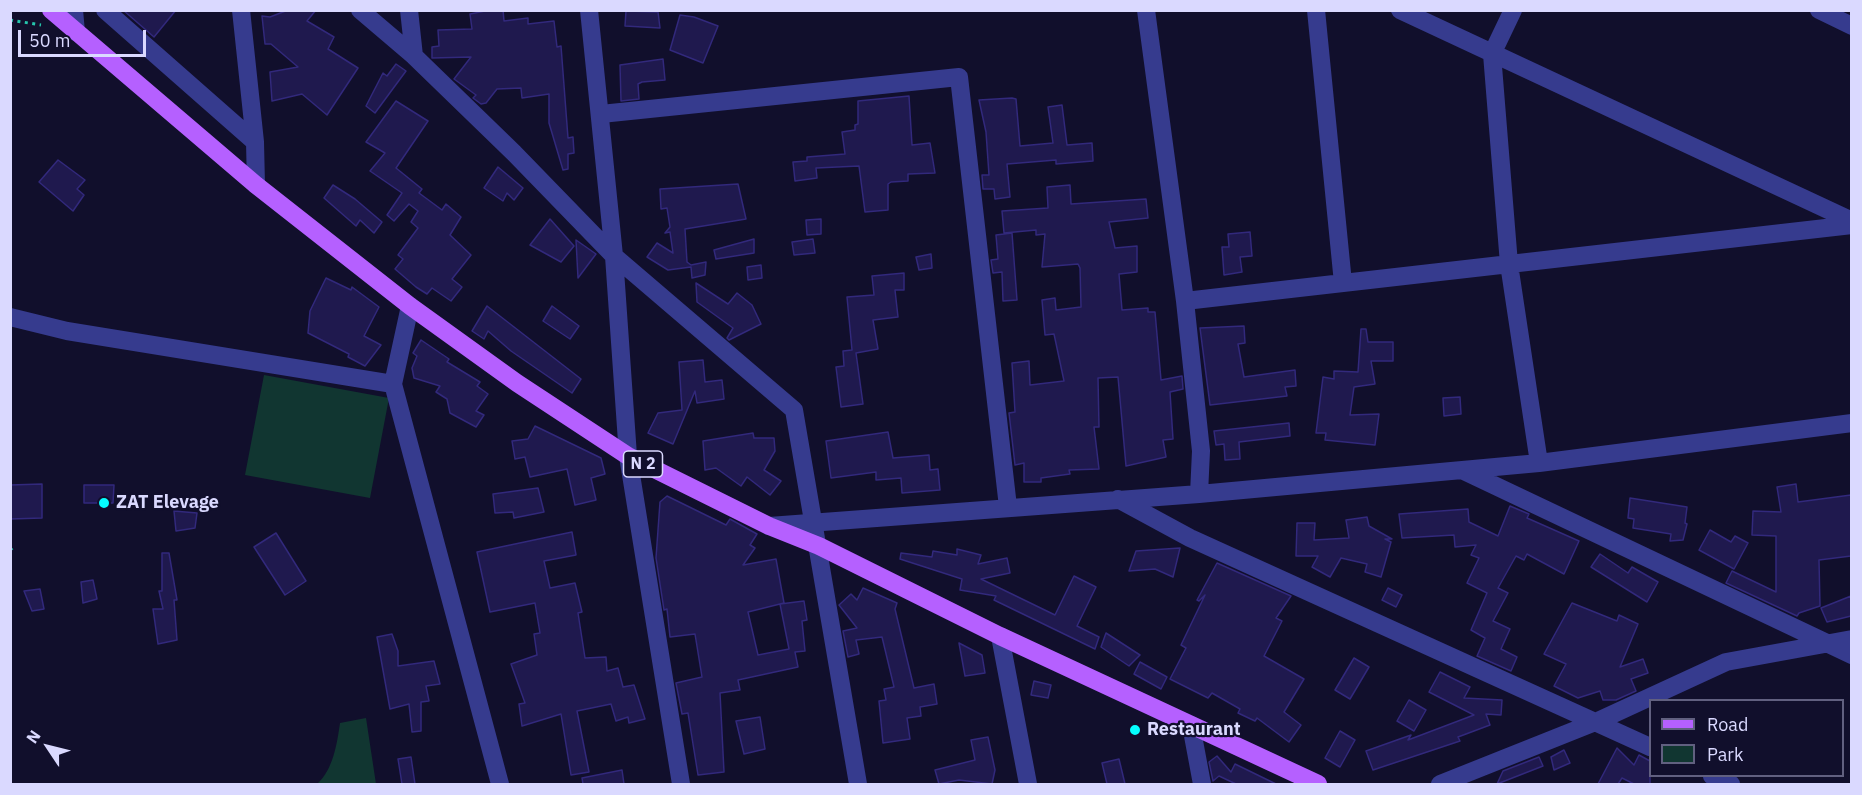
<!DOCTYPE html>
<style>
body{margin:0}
#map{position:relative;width:1862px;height:795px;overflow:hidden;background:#110f2c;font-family:"IBM Plex Sans",sans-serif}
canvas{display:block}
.frame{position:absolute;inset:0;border:12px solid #dad9ff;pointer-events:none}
.legend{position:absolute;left:1649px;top:699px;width:195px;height:78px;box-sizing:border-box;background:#110f2c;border:2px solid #616080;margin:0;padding:8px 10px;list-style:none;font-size:18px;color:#dad9ff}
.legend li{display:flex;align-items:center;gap:12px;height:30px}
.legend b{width:30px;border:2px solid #616080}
.north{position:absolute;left:18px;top:717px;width:60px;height:60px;-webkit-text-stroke:4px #110f2c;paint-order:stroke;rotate:305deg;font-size:16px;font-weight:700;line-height:24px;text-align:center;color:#dad9ff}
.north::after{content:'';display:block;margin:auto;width:21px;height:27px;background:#dad9ff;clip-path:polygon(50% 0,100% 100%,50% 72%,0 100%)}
.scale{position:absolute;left:18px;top:30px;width:128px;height:27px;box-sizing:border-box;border:3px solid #dad9ff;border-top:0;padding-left:8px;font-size:18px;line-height:21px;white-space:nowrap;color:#dad9ff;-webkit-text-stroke:4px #110f2c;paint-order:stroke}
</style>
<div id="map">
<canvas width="1862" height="795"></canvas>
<div class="frame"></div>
<ul class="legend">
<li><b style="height:8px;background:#b560ff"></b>Road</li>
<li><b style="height:16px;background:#113631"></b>Park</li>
</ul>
<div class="north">N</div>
<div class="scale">50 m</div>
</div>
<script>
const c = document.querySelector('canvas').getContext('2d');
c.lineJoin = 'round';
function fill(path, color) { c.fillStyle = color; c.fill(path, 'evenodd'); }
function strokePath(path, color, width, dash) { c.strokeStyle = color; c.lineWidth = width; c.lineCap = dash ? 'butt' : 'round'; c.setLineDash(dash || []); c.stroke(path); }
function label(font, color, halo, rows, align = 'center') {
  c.font = font + ' "IBM Plex Sans",sans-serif'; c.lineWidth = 4.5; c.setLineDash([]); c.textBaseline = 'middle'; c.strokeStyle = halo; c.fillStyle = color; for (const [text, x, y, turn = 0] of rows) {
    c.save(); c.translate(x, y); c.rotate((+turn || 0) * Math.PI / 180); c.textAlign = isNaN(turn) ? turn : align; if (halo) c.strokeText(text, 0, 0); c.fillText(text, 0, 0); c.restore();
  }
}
const green = new Path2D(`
 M264,375l125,23 -19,100 -125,-23z
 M366,718l10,66h-59c16,-14 20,-40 23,-61z`);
const building = new Path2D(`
 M123,10h53l-22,27z
 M288,10h28l-9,11 27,16 -6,12 30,19 -31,47 -25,-21 -30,7 -2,-29 28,-5 -27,-23h-6l-3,-28 8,1z
 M490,10h13l1,11 24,-3v6l26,-3 3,26 4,-1 7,92 5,-1 1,16 -6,1v15l-5,1 -14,-47v-29l-27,4 -1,-10 -24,1 -11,14 -5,1 -8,-6 3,-3 -22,-16 17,-22 -39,1v-11l7,-1 -1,-16 34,-1 -2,-15z
 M626,11l32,1 2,16 -35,-2z
 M680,15l14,2 24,9 -15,37 -33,-13z
 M663,59l2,21 -23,2 -4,2 1,15 -18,2 -1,-36z
 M396,64l10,7 -31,42 -9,-7 17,-33 4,3z
 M909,96l3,49 18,-2 5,30 -27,1v7l-17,1 -3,2v26l-23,2 -6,-46 -43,2 1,10 -22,3 -2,-19 14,-1v-4l38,-3 -3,-22 13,-2v-5l3,-1v-23z
 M1012,98l4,1 4,47 33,-3 -5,-36 14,-2 5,40 25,-2 1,18 -37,3v-4l-49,4 3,33 -15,2 -1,-10h-11l-1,-14h7l-3,-43 -7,-32z
 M396,101l32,20 -32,47 26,21 -3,4 23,17 4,-6 15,13 -11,18 21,20 -19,24 10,8 -11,14 -19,-13 -5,6 -11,-7 -21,-18 8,-10 -5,-4 20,-27 -7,-6 7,-11 -9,-7 -15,17 -7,-6 15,-22 -32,-22 15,-18 -19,-11z
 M58,160l27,20 -8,9 7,6 -11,16 -34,-29z
 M498,167l25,21 -9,12 -7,-7 -4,8 -19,-13z
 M738,184l8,35 -61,10 2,33 4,3 15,-3 -1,13 -13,3 -1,-11 -23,3 -21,-13 10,-14 16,10 -3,-21 -5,1 5,-6 -3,-19 -6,1 -1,-20z
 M333,185l22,14 27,23 -8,11 -14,-13 -4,6 -32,-28z
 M1070,185l1,19 75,-5 2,19 -39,4 6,26 22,-2v26l-18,2 3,36 26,-2v4h7l6,68 21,-4 1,13 -13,3 3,47 -10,1 3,17 -40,9 -8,-89 -20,1 1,49h-5l5,42 -30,1 1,4 -29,4v4h-17v-19l-9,2 -6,-52 6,-1 -3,-49 17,-2 1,24 34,-4 -10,-47 -9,1 -3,-35 13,-2 1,12 25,-3 -1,-39 -2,-4 -36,3 3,-33 -9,1v-5l-32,3 -2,-22 46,-3 -1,-21z
 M550,219l24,27 -13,16 -31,-17z
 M821,219v15l-14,1 -1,-15z
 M1250,232l2,24 -12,1 2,15 -18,3 -2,-28h7l-1,-13z
 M1012,233l5,67 -14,1 -1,-29 -9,1 -2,-13 7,-1 -2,-24z
 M754,239v14l-38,6 -2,-9z
 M813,239l2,14 -21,2 -2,-13z
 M576,240l20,14 -18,24z
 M931,254l1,14 -13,2 -3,-13z
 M761,265l1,13 -14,2 -1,-13z
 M904,273v17h-9l3,27 -25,3 5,29 -22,4 7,51 -22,3 -5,-40 8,-1 -1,-15 9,-1 -5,-53 27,-2 -2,-19z
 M326,278l25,12 1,-3 27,20 -15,29 17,9 -16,21 -17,-9 1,-3 -41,-21 2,-22z
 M696,283l32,21 9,-11 15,12 9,19 -32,16 -2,-2 6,-10 -36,-26z
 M487,306l94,73 -9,14 -61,-42 -23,-20 -4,8 -12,-8z
 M552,306l27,20 -9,13 -27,-18z
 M1244,326l1,17 -7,1 6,33 51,-7 1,16 -11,1 2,9 -77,9 -10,-77z
 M1361,329h5l2,13h25v19h-22l4,23 -21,3 -4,28 29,-1 -4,31 -50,-5 1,-7h-10l7,-56 11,2v-8l24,1z
 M421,340l28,19 -2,3 33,20 -3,4 11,8 -12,17 8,4 -8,12 -26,-14 -3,-14 -11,-7 4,-6 -26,-8 -2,-10 5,-12 -4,-3z
 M703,360l2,22 17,-2 2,19 -27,4 -2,-12 -22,53 -25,-11 10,-20 24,-3 -3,-48z
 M1460,397l1,17 -17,2 -1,-18z
 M1289,423l1,13 -51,6 1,17 -15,1 -1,-16 -8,1 -2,-14z
 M535,426l66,32 4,16 -14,4 5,22 -21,5 -8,-36 -37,8 -5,-20 -10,2 -3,-18 16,-2z
 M888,432l5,26 36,-3 1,15 8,-1 2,21 -38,3 -1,-15 -25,2v-8l-45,6 -5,-37z
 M753,433l1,5h20l1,13 -11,19 17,11 -11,14 -23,-18 -6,9 -25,-18 -11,2 -2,-29z
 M42,484v34l-32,1v-34z
 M1796,484l2,18 53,-7v61l-32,4 1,46 -21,7 -2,3 -71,-33 6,-12 44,21v-56l-24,-1 1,-24 28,1 -4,-25z
 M84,485h30l-1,18h-29z
 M538,488l6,24 -30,6 -1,-6 -18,1 -2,-19z
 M667,496l59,29 4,-6 27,15 -7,11 5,3 -12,17 33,-6 8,44 -36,9 10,43 31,-6 -9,-45 24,-3 3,19 -5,1 3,30 -10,1 3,15 -60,13 2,10 -20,3 4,79 -26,3 -10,-62 -6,1 -6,-31 26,-6 -7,-43 -25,3 -3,-28 -3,1 -8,-52 4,-56z
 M1630,498l57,9 -2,16 2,1 -4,16 -13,1 1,-7 -38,-6 1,-9 -6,-1z
 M1510,506l19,8 -2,4 52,23 -15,33 -37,-20 -3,6 -8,-4 -18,32 10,5 -15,28 17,8 -9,20 16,8 -6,14 -34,-15 8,-18 -14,-8 16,-37 -20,-10 12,-25 -8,-3 5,-10 -21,2 -1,-12 -52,3 -3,-24 69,-5 1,13 29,14z
 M174,511l23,2 -2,15 -19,3z
 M1367,517l2,9 23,13h-7l6,3 -10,35 -16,-5 2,-8 -26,-6 -11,19 -18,-10 6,-11h-22l1,-33h18l-1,17 35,-2 -3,-18z
 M1710,530l21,12 4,-6 13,7 -14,26 -35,-19z
 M572,532l4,23 -32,6 6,27 25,-5 7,29 -4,1 7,45 21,-1 1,14 11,-3 5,19 11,-2 11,34 -16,4 -1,-6 -12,4 -5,-17 -34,7 12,61 -18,3 -10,-61 -39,12 -3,-22 6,-1 -14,-39 26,-9 -3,-21 6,-1 -5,-30 -45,9 -13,-60z
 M276,533l30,48 -21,14 -31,-48z
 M1180,548l-7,29 -18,-8 -26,2 7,-20z
 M957,549l24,6 -3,9 29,-6 3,15 -29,6 74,36 19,-39 22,11 -19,39 22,11 -4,12 -101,-49 2,-4 -36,-6 2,-11 -62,-20 1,-6 31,4 1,-6 24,4z
 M162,553h7l8,47h-3l3,40 -19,4 -5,-35h10l-4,-18h3z
 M1600,554l28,19 4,-6 26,15 -11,20 -56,-35z
 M1217,563l74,33 -15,22 6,3 -18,35 40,23 -20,33 17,13 -12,17 -32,-24 -2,3 -17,-8 2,-4 -28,-16 -4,5 -38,-19 16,-31 -5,-3 24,-50 -6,6 -2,-1z
 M93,580l4,19 -14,4 -2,-21z
 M863,588l34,15 -2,6 19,79 20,-4 3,20 -17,3 1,9 -14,2 3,21 -27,4 -4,-42 7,-1 -2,-11 10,-2 -12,-50 -26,3 3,14 -11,3 -5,-26 14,-3 -18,-23 12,-11 6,6z
 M1388,588l14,7 -6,12 -14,-7z
 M40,589l4,20 -12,2 -8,-20z
 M1851,596v20l-24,6 -6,-14z
 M1572,603l45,18 2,-6 19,9 -18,43 23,-8 5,14 -17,6 5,12 -20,9h-13l-3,-9 -22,7 -24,-12 12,-22 -22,-10z
 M1106,633l34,22 -11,11 -28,-19z
 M392,634l6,17v15l36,-5 6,23 -14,2 3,15 -8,1v29l-9,1 -3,-28 -19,5 -13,-72z
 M959,643l23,12 3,18 -20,3z
 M1354,658l15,9 -19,32 -15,-9z
 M1140,662l27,15 -6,12 -27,-15z
 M1440,672l30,15 -6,11 38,2 -1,15 -15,-1 4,11 -32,12 2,4 -87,29 -7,-19 45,-16 -3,5 66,-25 -45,-23z
 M1034,681l17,4 -3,13 -17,-3z
 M1409,700l17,10 -12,21 -17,-10z
 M760,717l5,32 -21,5 -8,-33z
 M1340,731l15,9 -15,27 -15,-9z
 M988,737l7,33 -3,14 -33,-4 -20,4 -4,-14 40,-10 -4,-20z
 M1617,748l17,17 5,-10 11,6v23h-16l-12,-6 -4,6h-20z
 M1564,750l6,13 -16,7 -3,-13z
 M1217,756l14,16 4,-8 41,20h-40l-17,-8 -6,5 -4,-19z
 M411,757l4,27h-13l-4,-25z
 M1539,757l4,9 -46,18 6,-13z
 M1119,759l6,25h-18l-5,-21z
 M622,770l2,14h-41l-1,-6z`);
const path = new Path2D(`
 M10,20l31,5
 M10,550l5,-4`);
const minor = new Path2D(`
 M74,10l2,22
 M105,10l150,132
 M241,10l14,132 1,43
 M360,10l54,46 100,97 100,103 180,154 64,374
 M409,10l5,46
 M589,10l25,246 14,200 53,328
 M1146,10l39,291 16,150 -2,43
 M1316,10l27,273
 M1400,10l452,211
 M1513,10l-21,44 17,210 30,199
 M1819,10l33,16
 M601,114l358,-37 49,430
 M1185,301l667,-76
 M410,306l-17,78 107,400
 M10,317l57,14 326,53
 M1462,470l390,185
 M1118,499l72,39 460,209
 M769,526l430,-32 340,-31 313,-40
 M1000,636l28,148
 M1191,725l11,59
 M1712,776l19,8
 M1440,784l158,-63 128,-59 126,-23`);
const major = new Path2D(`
 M51,10l205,175 154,121 107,77 111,73 141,70 50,20 181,90 318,148`);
const markers = [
 [104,503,6,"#05feff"],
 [1135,730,6,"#05feff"]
];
const shields = [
 [643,464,39]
];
const shieldNames = [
 ["N 2",643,464]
];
const poiNames = [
 ["ZAT Elevage",116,503],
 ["Restaurant",1147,730]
];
fill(green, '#113631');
fill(building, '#1f194e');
strokePath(building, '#32297c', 1.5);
strokePath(path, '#26c6ad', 3, [3, 4.5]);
strokePath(minor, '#363b8e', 18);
strokePath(major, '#b560ff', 18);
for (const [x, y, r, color] of markers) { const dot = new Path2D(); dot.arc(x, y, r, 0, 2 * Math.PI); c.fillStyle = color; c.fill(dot); strokePath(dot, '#110f2c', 2); }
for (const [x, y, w] of shields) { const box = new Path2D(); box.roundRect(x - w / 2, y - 13, w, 26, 4.5); c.fillStyle = '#110f2c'; c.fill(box); strokePath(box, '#dad9ff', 1.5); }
label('bold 16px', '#dad9ff', null, shieldNames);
label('bold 18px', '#dad9ff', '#110f2c', poiNames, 'left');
</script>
